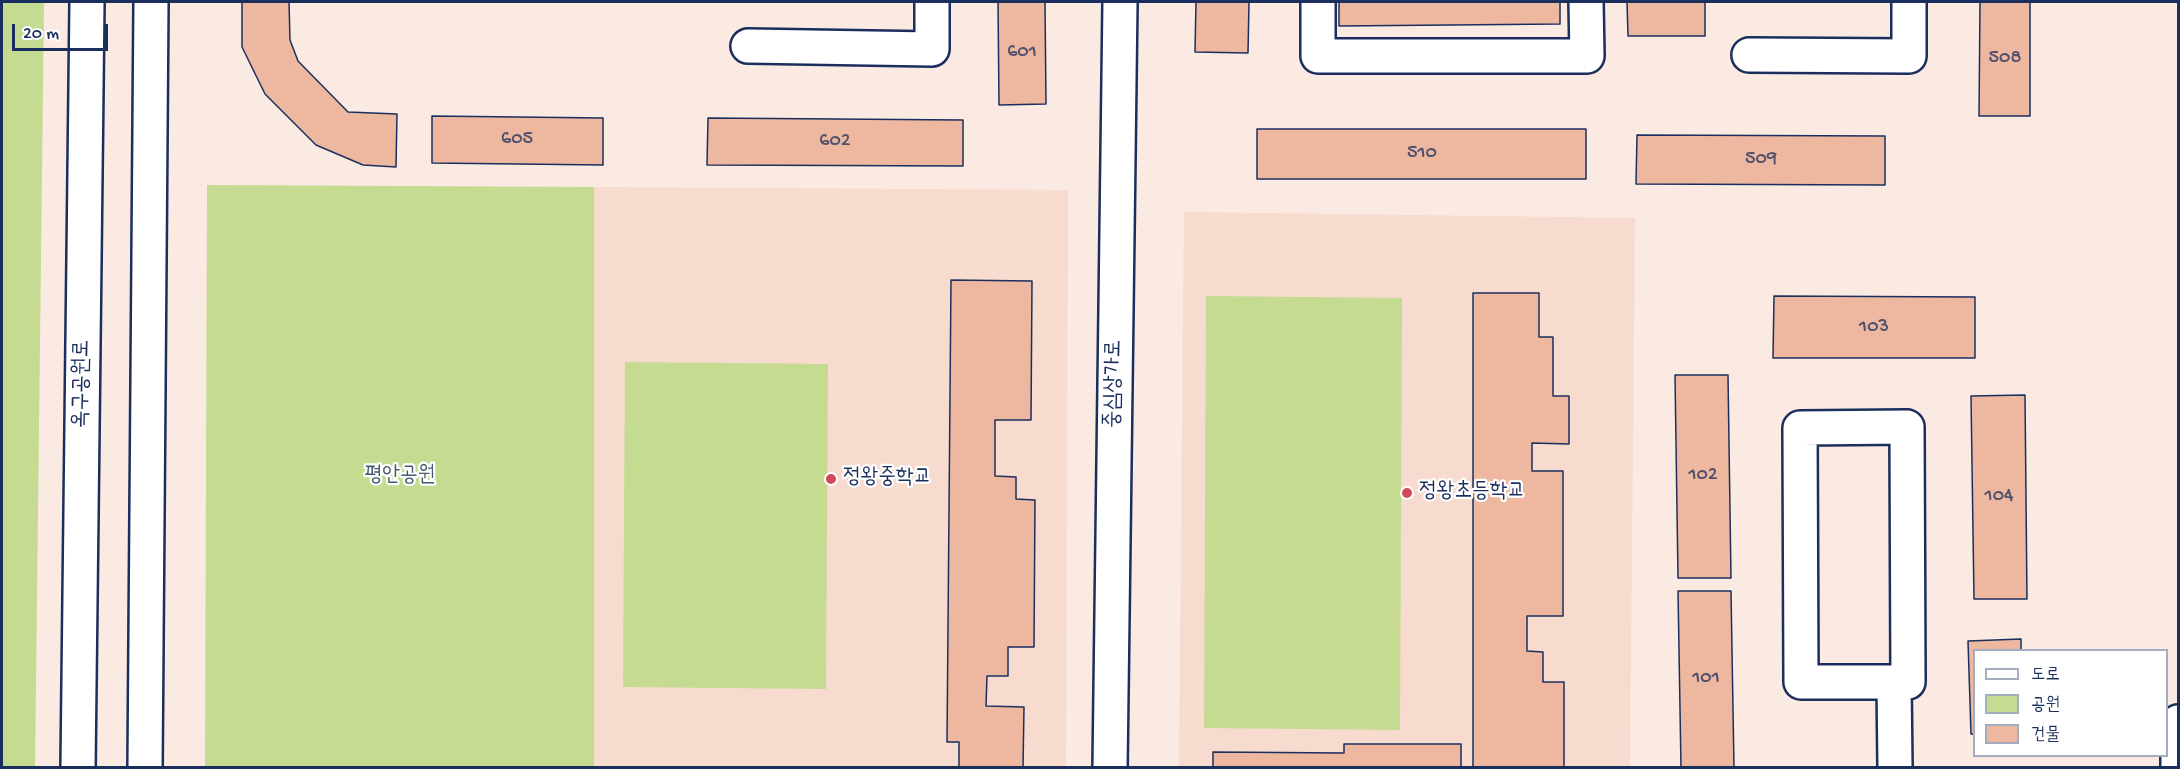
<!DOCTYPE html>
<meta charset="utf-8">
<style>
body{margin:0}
#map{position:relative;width:2180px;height:769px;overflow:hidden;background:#faeae2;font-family:"Gochi Hand","Poor Story",sans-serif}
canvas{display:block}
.frame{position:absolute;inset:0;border:3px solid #1b2f5e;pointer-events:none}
.legend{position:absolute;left:1973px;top:649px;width:195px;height:108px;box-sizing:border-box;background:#fff;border:2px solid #a4acbf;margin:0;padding:8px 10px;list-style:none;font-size:18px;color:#1b2f5e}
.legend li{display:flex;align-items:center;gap:12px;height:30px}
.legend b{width:30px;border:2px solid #a4acbf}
.scale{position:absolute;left:12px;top:24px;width:96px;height:27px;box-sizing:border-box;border:3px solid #1b2f5e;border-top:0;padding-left:8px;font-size:18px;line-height:21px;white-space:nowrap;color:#1b2f5e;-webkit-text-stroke:4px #fff;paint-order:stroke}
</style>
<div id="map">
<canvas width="2180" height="769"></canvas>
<div class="frame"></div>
<ul class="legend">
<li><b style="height:8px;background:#fff"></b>도로</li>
<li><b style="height:16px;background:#c4db91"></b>공원</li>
<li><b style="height:16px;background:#edb89f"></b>건물</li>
</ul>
<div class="scale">20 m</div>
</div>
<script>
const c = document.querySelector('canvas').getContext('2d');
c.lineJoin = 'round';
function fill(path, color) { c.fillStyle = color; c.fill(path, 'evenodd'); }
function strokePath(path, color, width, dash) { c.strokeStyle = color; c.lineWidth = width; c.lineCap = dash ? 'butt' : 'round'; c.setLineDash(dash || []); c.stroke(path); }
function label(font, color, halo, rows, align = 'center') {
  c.font = font + ' "Gochi Hand","Poor Story",sans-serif'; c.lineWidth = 4.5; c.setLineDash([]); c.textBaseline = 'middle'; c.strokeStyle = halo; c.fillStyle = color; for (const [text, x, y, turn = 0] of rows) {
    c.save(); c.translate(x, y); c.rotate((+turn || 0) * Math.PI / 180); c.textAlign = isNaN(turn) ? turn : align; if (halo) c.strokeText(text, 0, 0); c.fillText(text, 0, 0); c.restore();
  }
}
const built = new Path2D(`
 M594,187l474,3 -2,577 -472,1z
 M1184,212l451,6 -5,549 -451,1z`);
const green = new Path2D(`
 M2,2h42l-9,766 -33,-1z
 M207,185l387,2v580h-389z
 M1206,296l196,2 -2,432 -196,-2z
 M625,362l203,2 -2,325 -203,-2z`);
const building = new Path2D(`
 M242,2h47l1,38 8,21 50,51 49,2 -1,53 -33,-2 -47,-20 -51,-51 -23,-47z
 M998,2h47l1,102 -47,1z
 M1196,2h53l-1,51 -53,-1z
 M1339,2h221v22l-221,2z
 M1627,2h78v34h-77z
 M1980,2h50v114h-51z
 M432,116l171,2v47l-171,-2z
 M708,118l255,2v46l-256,-1z
 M1257,129h329v50h-329z
 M1637,135l248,1v49l-249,-1z
 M951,280l81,1 -1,139h-36v56l21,1v22l19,1 -1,147h-26v29h-21l-1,30 38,1 -1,61h-64v-26h-12z
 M1473,293h66v44h14v59h16v48l-37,-1v28h31v145h-36v35l16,1v30h21v86h-91z
 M1774,296l201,1v61h-202z
 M1675,375h53l3,203h-53z
 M2025,395l2,204h-53l-3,-203z
 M1678,591h53l3,177h-53z
 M2021,639v11h-47v84h-3l-3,-93z
 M1344,744h117v24h-248v-16l131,1z`);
const minor = new Path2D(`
 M1318,2v54h269l-1,-54
 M748,46l184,3v-47
 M1749,55l160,1v-54
 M1907,427l1,255h-107l-1,-254z
 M1894,682l1,86
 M78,768l9,-766
 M145,768l6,-766
 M1110,768l10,-766
 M2178,768v-46`);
const markers = [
 [831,479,6,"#d1495b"],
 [1407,493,6,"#d1495b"]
];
const numberNames = [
 ["601",1022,53],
 ["508",2005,59],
 ["605",517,140],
 ["602",835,142],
 ["510",1422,154],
 ["509",1761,160],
 ["103",1874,328],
 ["102",1703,476],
 ["104",1999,497],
 ["101",1706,679]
];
const streetNames = [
 ["옥구공원로",83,384,-89],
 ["중심상가로",1115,384,-89]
];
const parkNames = [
 ["평안공원",400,477]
];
const poiNames = [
 ["정왕중학교",843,479],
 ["정왕초등학교",1419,493]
];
fill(built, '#f6dbce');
fill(green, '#c4db91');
fill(building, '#edb89f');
strokePath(building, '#1b2f5e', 1.5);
strokePath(minor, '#1b2f5e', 38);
strokePath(minor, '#fff', 33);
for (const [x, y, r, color] of markers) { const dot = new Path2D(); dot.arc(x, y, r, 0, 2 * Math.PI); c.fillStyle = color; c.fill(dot); strokePath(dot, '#fff', 2); }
label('20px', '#50516e', null, numberNames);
label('22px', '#1b2f5e', '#fff', streetNames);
label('22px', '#455a6b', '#fff', parkNames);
label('22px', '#1b2f5e', '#fff', poiNames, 'left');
</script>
